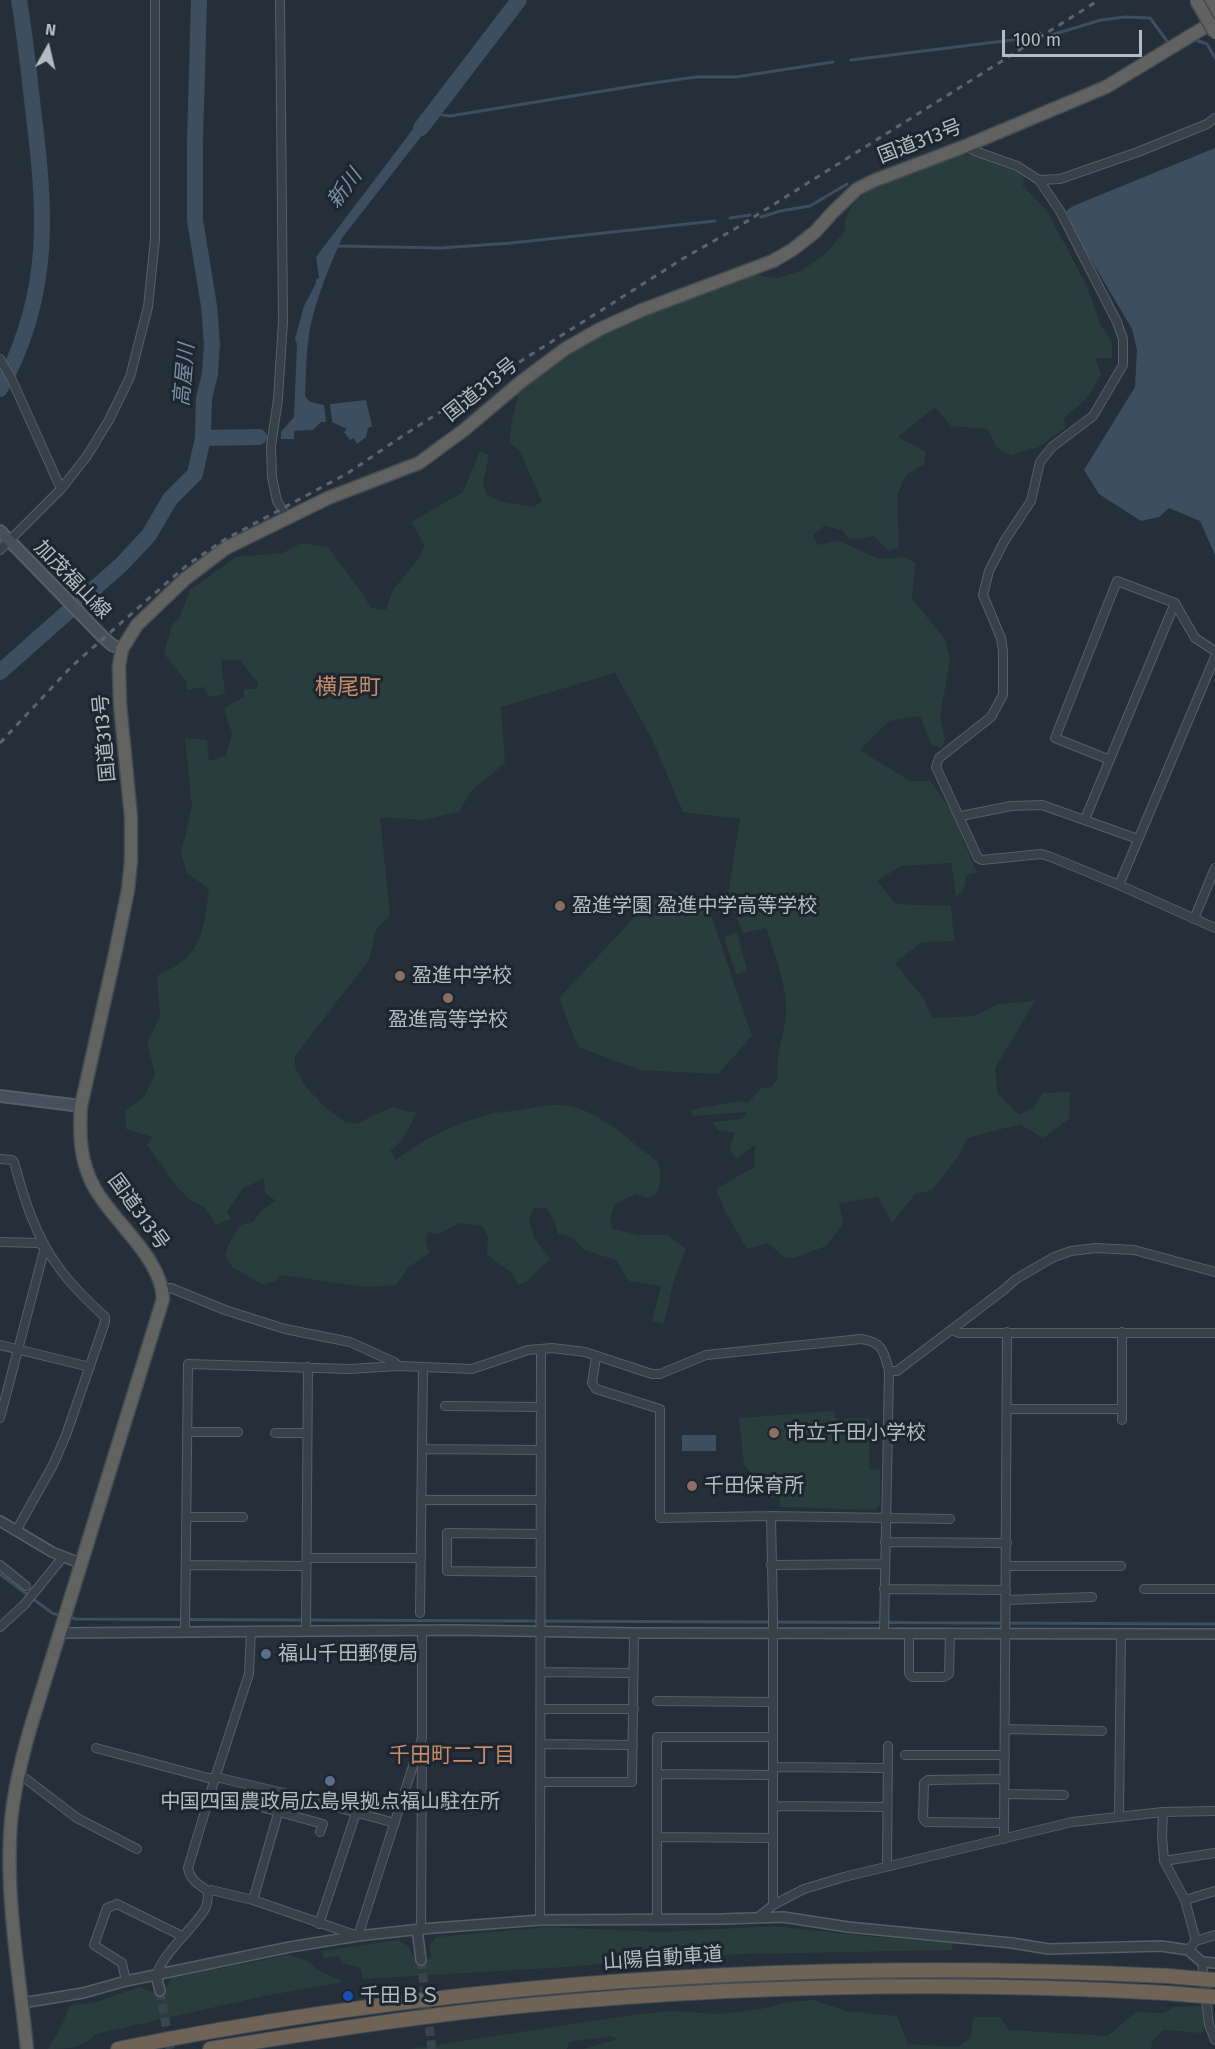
<!DOCTYPE html>
<meta charset="utf-8">
<style>
body{margin:0}
#map{position:relative;width:1215px;height:2049px;overflow:hidden;background:#252f39;font-family:"Fira Sans",sans-serif}
canvas{display:block}
.north{position:absolute;left:18px;top:18px;width:60px;height:60px;-webkit-text-stroke:4px #1d262e;paint-order:stroke;rotate:8deg;font-size:16px;font-weight:700;line-height:24px;text-align:center;color:#b3bcc5}
.north::after{content:'';display:block;margin:auto;width:21px;height:27px;background:#b3bcc5;clip-path:polygon(50% 0,100% 100%,50% 72%,0 100%)}
.scale{position:absolute;left:1002px;top:30px;width:140px;height:27px;box-sizing:border-box;border:3px solid #b3bcc5;border-top:0;padding-left:8px;font-size:18px;line-height:21px;white-space:nowrap;color:#b3bcc5;-webkit-text-stroke:4px #1d262e;paint-order:stroke}
</style>
<div id="map">
<canvas width="1215" height="2049"></canvas>
<div class="north">N</div>
<div class="scale">100 m</div>
</div>
<script>
const c = document.querySelector('canvas').getContext('2d');
c.lineJoin = 'round';
function fill(path, color) { c.fillStyle = color; c.fill(path, 'evenodd'); }
function strokePath(path, color, width, dash) { c.strokeStyle = color; c.lineWidth = width; c.lineCap = dash ? 'butt' : 'round'; c.setLineDash(dash || []); c.stroke(path); }
function label(font, color, halo, rows, align = 'center') {
  c.font = font + ' "Fira Sans","Noto Sans JP",sans-serif'; c.lineWidth = 6; c.setLineDash([]); c.textBaseline = 'middle'; c.strokeStyle = halo; c.fillStyle = color; for (const [text, x, y, turn = 0] of rows) {
    c.save(); c.translate(x, y); c.rotate((+turn || 0) * Math.PI / 180); c.textAlign = isNaN(turn) ? turn : align; if (halo) c.strokeText(text, 0, 0); c.fillText(text, 0, 0); c.restore();
  }
}
const green = new Path2D(`
 M957,155l18,1 49,19 -1,11 24,25 40,75 13,38 12,17v17h-17l6,17 -15,24 -23,20 3,8 -27,20 -28,8 -14,-7 -9,-19 -37,-3 -16,-19 -37,30 28,15 -2,12 -18,11 -9,20 2,53 -10,3 -15,-15 -24,4 -8,-10 -18,-4 -11,9 5,10 21,-4 40,18 25,-2 11,6 -3,36 33,40 5,22 -10,56 5,22 -4,9 -10,-4 -11,-28 -31,5 -29,29 50,31h21l21,31 25,61 -10,2 -3,14 -8,8 -5,-34 -50,3 -24,15 19,23 55,2 3,35 -32,1 -27,21 29,36 8,19 42,-2 24,-12 37,-3 -40,67 3,26 21,21 14,-7 10,-15 27,-1 -1,27 -26,19 -23,-14 -53,14 -9,19 -26,33 -17,4 -23,29 -14,-26 -39,6 4,21 -17,22 -32,12h-8l-19,-15 -20,6 -23,-40 -8,-20 38,-22 1,-22 -18,13 -8,-8 6,-17 -17,-3 -6,-8 30,-3 5,-7 -55,4 -1,-6 47,-9 10,2 13,-15 11,-1 6,-10c-3,-20 6,-42 8,-63 2,-23 -12,-64 -20,-86l-23,5 -15,-37 12,-77 -57,-7 -31,-73 -37,-66 -114,34 4,56 -34,28 -12,21 -37,8 -42,-3 10,98 -14,15 -7,30 -74,96v11l10,19 22,23 18,13 11,2 36,-17 25,6 -15,27 -12,11 6,9c27,-21 62,-38 95,-46 7,-2 15,-2 23,-3 29,-5 47,-12 76,2 24,12 45,32 67,48 6,12 3,22 -1,34l-8,3 -12,-4 -21,10 -5,14 2,11 28,6h28l18,14 -12,31 -10,44 -12,-3 9,-35 -32,-5 -13,-21 -32,-10 -12,-13 -14,-3 -4,-14 -8,-12h-12l-5,13 6,18 15,20 -25,24 -7,2 -6,-12 -25,-18 1,-19 -6,-10 -22,-3 -21,11 -11,-2 -2,9 3,12 -21,15 -12,17 -31,2 -84,-12 -6,6 -12,4 -31,-18 -7,-13 7,-17 9,-12 12,-3 10,-13 13,-8 -11,-8 -1,-14 -21,9 -16,24 4,7 -15,6 -11,-17 -16,-9 -11,-11 -31,-43 5,-8 -26,-8 -1,-18 19,-14 11,-23 -8,-31 13,-26 -3,-41c9,-5 20,-10 28,-17 20,-17 20,-46 24,-70l-22,-16 -6,-20 11,-46 -7,-69 22,2 2,21 17,-5 6,-22 -8,-26 20,-11v-8h12l2,-6 -18,-23h-19l4,34 -15,3 -7,-10 -16,3 -1,-9 -22,-27 8,-29 8,-8 10,-27 46,-33 47,-4 18,-10 27,4 34,46 9,15 15,2 7,-20 25,-31 7,-13 -14,-24 52,-30 17,-41 9,4 -6,28 4,12 16,7 31,5 8,-6 -23,-51 -10,-8 4,-26 6,-24 47,-39 75,-39 115,-39 21,3 24,-7 25,-18 19,-22c-3,-46 77,-64 112,-76z
 M669,891l36,6 47,139 -34,38 -78,-4 -62,-23 -19,-49 87,-93z
 M737,932l10,39 -11,3 -12,-37z
 M834,1411l2,8 34,-1 -1,51 11,1v35l-5,5 -95,-3v-10l-8,1 -28,-33 -5,-47z
 M775,1926l78,9 100,8 -1,7 -256,5 -129,12 -204,12 -3,-11 -18,-5 -4,-7 -14,2 -2,-7 77,-11 10,7 7,15 11,-2 4,-4 -2,-11 8,-8 111,-10 114,5z
 M289,1955l19,6 10,9 26,12 -80,14 -168,38c-14,14 -29,15 -48,15l13,-22 9,-22 23,-2 46,-16 17,6 9,-4 7,-11z
 M814,2000l32,11 51,5 11,28 49,3 14,-9 2,-21h27l9,13 99,6 28,-24 29,1 8,-6 31,-1 4,13 -6,14 -39,-3 -11,11 -1,8h-568l35,-10 -7,-3 -42,6 -2,7h-157l222,-34 39,-4 49,3 41,-5 27,-7z`);
const water = new Path2D(`
 M429,108l9,7 -96,123c-13,29 -28,66 -33,97 -3,20 -3,41 -4,61l5,6 14,3 2,17h-5l-8,8 -19,1v8h-13v-7l13,-15 3,-73 -2,-5 9,-33 12,-23v-4l3,-1 -3,-21z
 M1215,148v407l-15,-34 -31,-13 -10,9 -18,4 -42,-27 -15,-24 51,-83 2,-37 -5,-21 -55,-93 -11,-25 7,-5z
 M366,400l6,26 -4,2 -2,9 -9,7 -3,-6 -4,2 -6,-8 3,-3 -15,-7 -2,-18z
 M682,1435h34v16h-34z`);
const stream = new Path2D(`
 M1048,36l53,-16 24,-3 25,1 17,23
 M1195,40l12,4 8,14
 M851,60l161,-20 28,-7
 M434,111l8,4 8,1 196,-32 50,-7h40l97,-15
 M761,217l19,-6 30,-5 37,-22
 M730,218l20,-3
 M337,246l104,2 70,-5 204,-22
 M0,1574l52,39 10,3
 M68,1617l8,2 1139,5`);
const river = new Path2D(`
 M421,128l98,-128
 M0,389c52,-94 46,-178 33,-280 -4,-37 -8,-73 -14,-109
 M203,438l56,-1
 M0,672l122,-108 27,-29 21,-36 25,-25 8,-36 1,-40 6,-24 2,-30 -3,-38 -14,-86v-79l4,-141`);
const tertiaryTunnel = new Path2D(`
 M421,1960l11,89
 M160,1991l10,58`);
const minor = new Path2D(`
 M280,0l3,321 -5,78 -7,47 1,31 5,24 11,17
 M968,145l4,5 45,16 22,14 21,31 57,111 6,17v26l-30,51 -41,31 -12,15 -9,39 -26,39 -16,31 -6,24 18,43 2,13v44l-12,22 -52,41 -3,9 42,91 4,2 59,-6 10,3 68,28 96,43
 M1039,180l21,-1 78,-27 69,-28 8,-6
 M0,359l11,19 50,111
 M0,550l61,-61 26,-33 22,-36 21,-43 18,-70 7,-68v-239
 M1110,760l-55,-22 62,-157 58,22 20,35 20,13
 M961,816l50,-10 31,-1 96,34
 M1085,819l90,-216
 M1119,885l96,-228
 M1194,919l21,-51
 M0,1159l12,1 2,2c10,36 21,73 43,103 13,19 31,36 48,52v5l-39,113 -13,30 -37,66
 M0,1242l38,1 7,4 -45,171
 M162,1288h9l54,22 60,19 65,13 44,20 5,4
 M952,1330l7,3h256
 M1122,1332v88
 M0,1345l90,22
 M596,1357l-4,26 4,6 64,20v109l111,-2 179,3
 M445,1406l96,1
 M1008,1409h114
 M187,1432h51
 M275,1433h31
 M422,1449l119,1
 M421,1500h120
 M187,1517h56
 M885,1542l122,1
 M307,1558h114
 M0,1565l26,21
 M187,1565l119,1
 M771,1565l113,-1
 M1007,1566h114
 M540,1572l-93,-1v-38l93,1
 M884,1589l122,1
 M1144,1589h71
 M1006,1600l86,-3
 M420,1613l3,-245
 M0,1627l24,-22 39,-48
 M185,1631l3,-267 161,5 50,-3 73,3 56,-19 24,-2 33,4 67,22h8l46,-19 155,-16c22,3 23,13 28,32h8l108,-82 11,-10 38,-22 17,-6 25,-3 38,2 81,22
 M306,1631l2,-264
 M884,1633l5,-262
 M909,1633v40l3,4h32l5,-3 1,-41
 M541,1672l92,1
 M657,1701l115,1
 M541,1709h93
 M1005,1729l97,2
 M541,1744l92,1
 M96,1748l112,30h12l64,15 111,30
 M905,1755h100
 M773,1767l115,1
 M657,1774l116,1
 M18,1777l8,2 51,39 60,31
 M541,1782h91l2,-149
 M210,1793l113,31 -3,8
 M1005,1794l59,1
 M773,1806l114,1
 M1163,1812l-1,24 2,25 21,39 11,41 -8,9
 M1119,1816l2,-182
 M1004,1823l-78,-1 -3,-4 1,-35 4,-3 77,-1
 M657,1837l115,1
 M1004,1839l3,-507
 M1164,1861l51,-8
 M887,1866l1,-120
 M208,1891l3,-1 42,10 105,36 64,-198v-107
 M253,1900l31,-107
 M1185,1900l30,-9
 M773,1905l31,-16 40,-12 228,-55 91,-10 52,-1
 M757,1918l16,-13v-290l-2,-99
 M540,1920l1,-571
 M657,1920v-183h115
 M319,1924l37,-111
 M421,1929l1,-184
 M1196,1941l19,-6
 M1202,1962l7,63 6,15
 M156,1975c11,-27 35,-43 49,-66 3,-6 3,-12 3,-18 -10,-7 -18,-11 -20,-23l27,-90 34,-104 2,-43
 M126,1981l-4,-18 -28,-18 13,-37 10,-4 65,32`);
const tertiary = new Path2D(`
 M0,1521l52,31 30,12
 M60,1633l395,-3 179,3 581,1
 M417,1929l4,31
 M156,1975l4,16
 M22,2003l61,-10 43,-12 164,-34 68,-11 63,-7 119,-9 182,-1 61,-2 65,10 164,16 37,6 112,-3 27,4 14,12 13,1`);
const secondary = new Path2D(`
 M0,531l103,106 9,8 10,4
 M0,1096l81,10`);
const trunk = new Path2D(`
 M1210,0l5,10
 M27,2049c-7,-70 -20,-140 -17,-211 1,-37 10,-74 20,-109l133,-430c-1,-41 -50,-77 -69,-112 -14,-26 -15,-52 -13,-81l34,-152 13,-64 3,-29v-44l-11,-113 -1,-38 3,-17 15,-24 48,-46 41,-31 102,-50 91,-35 45,-33 58,-49 43,-32 35,-20 42,-19 131,-49 19,-11 23,-18 18,-20 24,-23 16,-8 95,-36 138,-58 109,-66`);
const motorway = new Path2D(`
 M118,2049c346,-70 699,-90 1050,-73
 M210,2049c106,-17 213,-34 320,-44 212,-20 425,-24 637,-12`);
const rail = new Path2D(`
 M0,743l72,-77 115,-101 37,-25 124,-67 59,-40 277,-175 49,-28 366,-230`);
const trunkBridge = new Path2D(`
 M1196,0l19,33`);
const motorwayBridge = new Path2D(`
 M1168,1976l47,4
 M1167,1993l48,4`);
const markers = [
 [560,906,6,"#8d6e63"],
 [400,976,6,"#8d6e63"],
 [448,998,6,"#8d6e63"],
 [774,1433,6,"#8d6e63"],
 [692,1486,6,"#8d6e63"],
 [266,1654,6,"#5c6f8a"],
 [330,1781,6,"#5c6f8a"],
 [348,1996,6,"#1a4fb4"]
];
const streetNames = [
 ["国道313号",920,142,-21],
 ["国道313号",481,390,-39],
 ["加茂福山線",72,580,46],
 ["国道313号",105,738,-95],
 ["国道313号",138,1212,54],
 ["山陽自動車道",663,1959,-4]
];
const poiNames = [
 ["盈進学園 盈進中学高等学校",572,906],
 ["盈進中学校",412,976],
 ["盈進高等学校",448,1020,"center"],
 ["市立千田小学校",786,1433],
 ["千田保育所",704,1486],
 ["福山千田郵便局",278,1654],
 ["中国四国農政局広島県拠点福山駐在所",330,1802,"center"],
 ["千田ＢＳ",360,1996]
];
const waterNames = [
 ["新川",345,189,-53],
 ["高屋川",185,375,-85]
];
const neighbourhoodNames = [
 ["千田町二丁目",452,1756]
];
const quarterNames = [
 ["横尾町",348,688]
];
fill(green, '#293d3c');
fill(water, '#3c4e60');
strokePath(stream, '#3c4e60', 3);
strokePath(river, '#3c4e60', 16);
strokePath(tertiaryTunnel, '#3a444e', 9, [9, 4.5]);
strokePath(minor, '#565f67', 10);
strokePath(tertiary, '#565f67', 12);
strokePath(secondary, '#565f67', 14);
strokePath(trunk, '#434c54', 15);
strokePath(motorway, '#434c54', 16);
strokePath(minor, '#384149', 8);
strokePath(tertiary, '#384149', 9);
strokePath(secondary, '#46505c', 10);
strokePath(trunk, '#626260', 12);
strokePath(motorway, '#6e6356', 14);
strokePath(rail, '#5a6570', 3, [6, 6]);
strokePath(trunkBridge, '#434c54', 15, []);
strokePath(motorwayBridge, '#434c54', 16, []);
strokePath(trunkBridge, '#626260', 12);
strokePath(motorwayBridge, '#6e6356', 14);
for (const [x, y, r, color] of markers) { const dot = new Path2D(); dot.arc(x, y, r, 0, 2 * Math.PI); c.fillStyle = color; c.fill(dot); strokePath(dot, '#1d262e', 2); }
label('20px', '#b3bcc5', '#1d262e', streetNames);
label('20px', '#b3bcc5', '#1d262e', poiNames, 'left');
label('italic 21px', '#778fa6', '#1d262e', waterNames);
label('21px', '#c98b6a', '#1d262e', neighbourhoodNames);
label('22px', '#c98b6a', '#1d262e', quarterNames);
</script>
